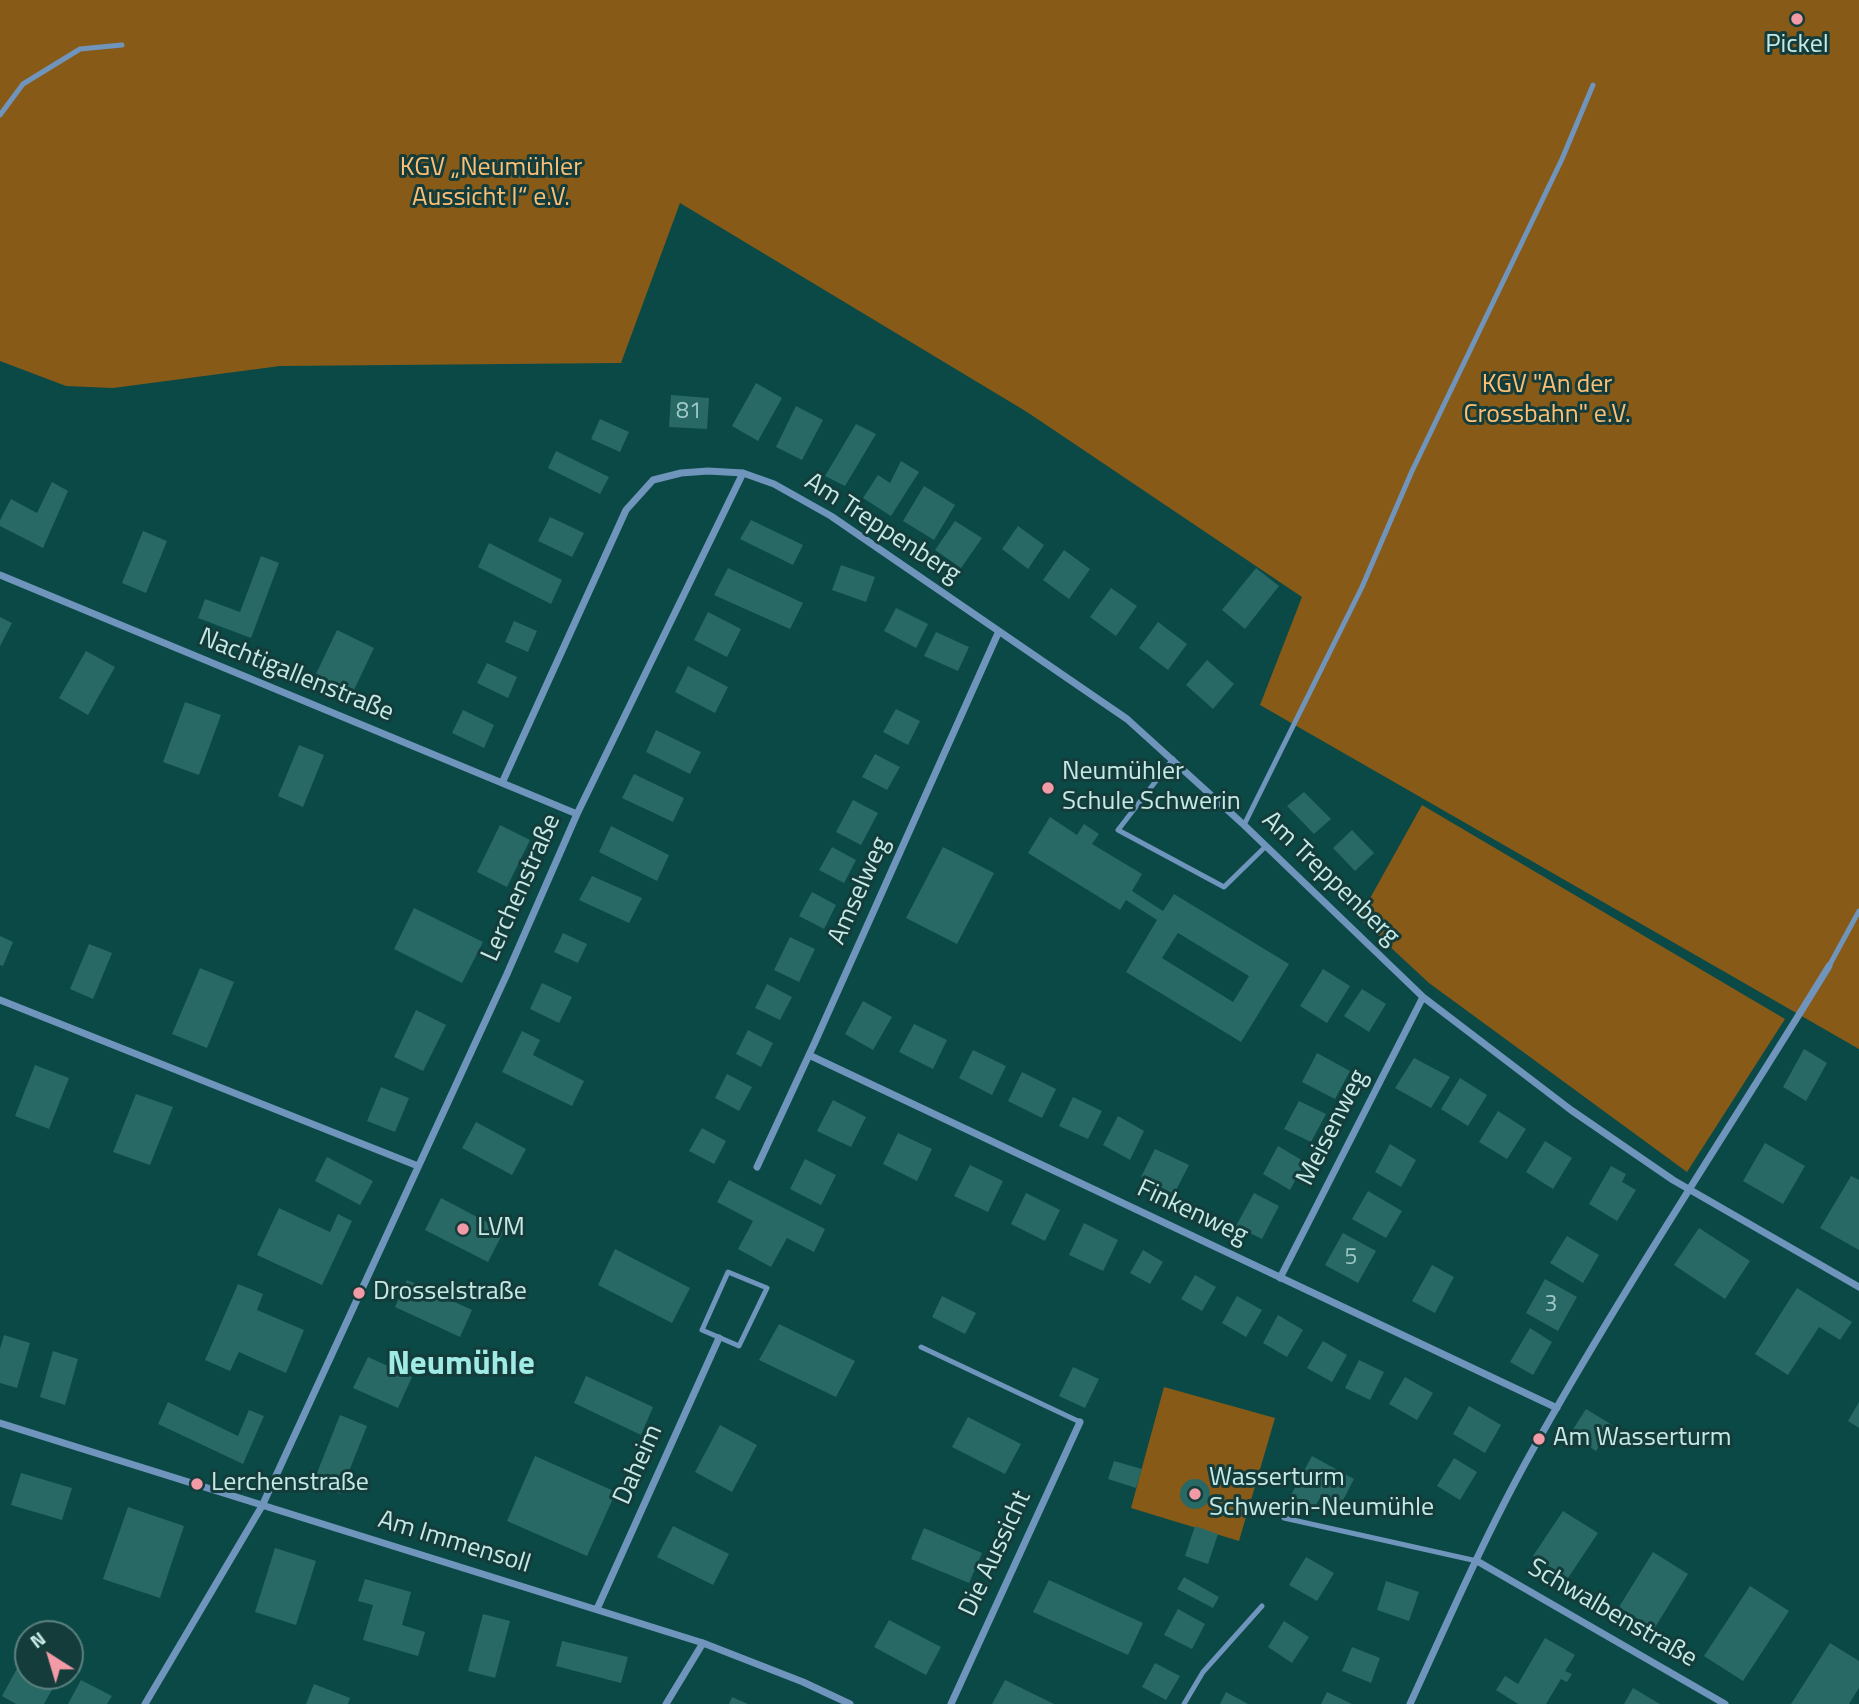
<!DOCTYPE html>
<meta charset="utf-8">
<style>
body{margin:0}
#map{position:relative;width:1859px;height:1704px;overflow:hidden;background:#0a4946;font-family:"Titillium Web",sans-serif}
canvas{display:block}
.north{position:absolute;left:14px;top:1620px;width:70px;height:70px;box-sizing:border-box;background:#143c3a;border:2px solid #5b817f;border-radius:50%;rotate:323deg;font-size:19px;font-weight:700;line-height:28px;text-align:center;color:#c6e9e6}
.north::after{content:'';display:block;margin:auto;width:24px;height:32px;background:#f39aa7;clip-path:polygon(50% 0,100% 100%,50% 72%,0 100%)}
</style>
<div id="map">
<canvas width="1859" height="1704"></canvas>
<div class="north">N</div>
</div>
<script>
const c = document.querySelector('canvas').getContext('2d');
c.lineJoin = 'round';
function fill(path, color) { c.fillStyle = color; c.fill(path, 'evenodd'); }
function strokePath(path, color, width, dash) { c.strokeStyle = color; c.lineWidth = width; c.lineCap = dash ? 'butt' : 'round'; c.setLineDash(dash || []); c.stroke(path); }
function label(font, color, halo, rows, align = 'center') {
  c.font = font + ' "Titillium Web",sans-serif'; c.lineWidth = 6; c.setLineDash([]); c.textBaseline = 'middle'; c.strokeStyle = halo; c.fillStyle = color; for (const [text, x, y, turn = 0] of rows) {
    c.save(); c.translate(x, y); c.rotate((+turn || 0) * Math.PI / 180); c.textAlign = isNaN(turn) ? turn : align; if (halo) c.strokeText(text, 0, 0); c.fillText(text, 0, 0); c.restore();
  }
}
const green = new Path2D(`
 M0,0h1859v1049l-599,-344 42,-108 -275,-185 -347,-209 -59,160 -341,3 -167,22 -47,-2 -66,-25z
 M1422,805l363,214 -98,153 -258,-189 -70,-65z
 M1164,1387l111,31 -36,123 -108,-33z`);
const building = new Path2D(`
 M756,383l26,15 -24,43 -26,-15z
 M671,395l38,3 -2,31 -38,-2z
 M796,406l27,14 -21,40 -26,-13z
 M600,419l29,13 -9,20 -29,-13z
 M856,424l20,10 -31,52 -20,-10z
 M556,451l53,26 -9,17 -52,-26z
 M901,461l18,11 -28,44 -28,-18 15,-23 12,8z
 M52,482l16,9 -25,57 -43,-22v-6l11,-21 26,14z
 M924,486l31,19 -21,35 -31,-19z
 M550,517l34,16 -12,24 -34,-16z
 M751,520l52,25 -10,20 -53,-26z
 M955,521l27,17 -21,30 -26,-18z
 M1018,526l26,19 -16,24 -26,-20z
 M143,531l24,10 -21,52 -24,-10z
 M489,543l73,37 -11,24 -73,-37z
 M1064,550l26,19 -21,30 -26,-19z
 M261,556l18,7 -28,75 -53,-20 7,-19 35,13z
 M841,565l34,12 -9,25 -34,-12z
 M728,568l75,35 -13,26 -76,-34z
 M1256,568l23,18 -34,43 -23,-19z
 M1111,588l26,18 -21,30 -26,-19z
 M896,608l32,16 -12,24 -32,-17z
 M708,612l33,17 -14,28 -33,-17z
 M0,617l12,6 -12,23z
 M514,621l23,10 -9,21 -23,-10z
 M1158,622l29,22 -19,26 -29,-22z
 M337,630l37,18 -21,44 -37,-18z
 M936,632l33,15 -11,24 -34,-15z
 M86,651l29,16 -27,48 -29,-17z
 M1207,660l27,24 -21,25 -27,-24z
 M487,663l30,14 -9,21 -31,-15z
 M688,666l40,21 -13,26 -40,-21z
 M185,702l36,13 -22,60 -36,-13z
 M896,709l24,12 -12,24 -25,-13z
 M463,710l31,15 -10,23 -32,-15z
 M656,730l45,22 -11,22 -44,-22z
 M299,745l25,10 -21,52 -25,-11z
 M875,754l25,13 -13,23 -25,-13z
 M634,774l50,24 -11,24 -51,-24z
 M1304,792l27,27 -17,15 -27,-28z
 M853,800l25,13 -17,32 -25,-13z
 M1050,817l27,18 7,-11 15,10 -7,10 50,30 -10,17 31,20 11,-17 115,70 -48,78 -115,-70 31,-52 -31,-20 -6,10 -92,-57zM1178,933l71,43 -16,26 -71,-44z
 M500,825l30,15 -23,47 -30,-15z
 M611,826l58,29 -12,26 -58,-29z
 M1352,830l22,23 -19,18 -22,-23z
 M832,847l24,13 -12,23 -25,-13z
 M943,847l51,26 -37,71 -51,-26z
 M592,876l50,22 -13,25 -50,-23z
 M812,892l24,13 -12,24 -25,-13z
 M414,908l69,34 -21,41 -68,-34z
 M563,933l24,11 -9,19 -24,-11z
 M0,936l13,6 -10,24 -3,-1z
 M790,937l25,12 -16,33 -25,-12z
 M89,944l23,9 -19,46 -23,-10z
 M200,968l34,14 -27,66 -35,-14z
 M1323,969l27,17 -23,37 -27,-17z
 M542,983l30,14 -13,26 -29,-14z
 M767,984l25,13 -12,23 -25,-12z
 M1362,989l24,15 -17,28 -25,-16z
 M863,1001l29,16 -19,33 -28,-16z
 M416,1010l30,15 -23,46 -29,-14z
 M914,1024l33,16 -14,29 -34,-17z
 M748,1030l25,13 -12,24 -25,-13z
 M522,1031l18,9 -7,15 51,26 -12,25 -70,-34z
 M1804,1049l23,14 -21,38 -23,-14z
 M973,1050l33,16 -14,29 -33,-17z
 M1317,1053l33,18 -15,28 -33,-17z
 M1414,1058l36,19 -19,31 -36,-20z
 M35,1065l34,13 -20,51 -34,-13z
 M1022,1072l34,17 -14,29 -34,-17z
 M727,1074l25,13 -13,24 -24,-13z
 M1460,1078l27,17 -19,31 -27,-17z
 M381,1087l28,11 -14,34 -28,-11z
 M136,1094l37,13 -23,58 -37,-13z
 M1073,1097l29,14 -14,28 -29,-13z
 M833,1100l33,17 -15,30 -34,-16z
 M1299,1101l27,13 -15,28 -27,-13z
 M1498,1111l28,18 -19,30 -28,-17z
 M1118,1116l26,15 -14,29 -27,-15z
 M476,1122l50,27 -14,26 -50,-27z
 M702,1128l24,13 -12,23 -25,-13z
 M898,1133l34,16 -15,32 -34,-17z
 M1545,1141l27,17 -19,31 -27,-17z
 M1765,1143l40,23 -22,38 -40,-23z
 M1390,1144l26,16 -15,27 -26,-15z
 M1278,1146l27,16 -15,28 -27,-16z
 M1155,1149l34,16 -15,29 -33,-17z
 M327,1157l46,24 -13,24 -45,-24z
 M805,1159l31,16 -15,30 -31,-16z
 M970,1165l33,16 -15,31 -34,-16z
 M1611,1166l15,8 -4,8 14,8 -19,31 -28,-17z
 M1851,1176l8,4v70l-39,-22z
 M729,1180l96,49 -11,23 -27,-14 -16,29 -33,-18 15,-28 -36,-19z
 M1368,1191l34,20 -16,27 -34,-19z
 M1026,1193l34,17 -15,31 -34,-17z
 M1254,1193l25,13 -17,33 -26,-13z
 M441,1198l63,33 -16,31 -63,-32z
 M279,1208l51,24 8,-18 14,7 -30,64 -65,-30z
 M1084,1223l34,17 -15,31 -34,-16z
 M1699,1228l51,33 -25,38 -51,-34z
 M1343,1233l33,18 -18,32 -33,-18z
 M1567,1236l32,19 -16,28 -33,-20z
 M615,1249l75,39 -18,35 -74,-38z
 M1143,1250l20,12 -13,22 -20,-11z
 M1432,1265l22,12 -19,36 -23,-12z
 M1195,1275l21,12 -14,24 -21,-12z
 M1545,1279l32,18 -19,34 -32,-18z
 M407,1280l65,30 -12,27 -65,-30z
 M238,1284l25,10 -6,16 47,20 -18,43 -47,-21 -9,19 -25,-11z
 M1797,1288l55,34 -12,18 -21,-13 -31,48 -33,-21z
 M942,1296l34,17 -11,21 -33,-17z
 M1237,1296l25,14 -16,27 -24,-14z
 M1278,1315l25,15 -16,27 -24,-14z
 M779,1324l76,37 -19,36 -77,-37z
 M1530,1328l22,14 -19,33 -23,-13z
 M4,1335l26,8 -13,45 -17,-5v-34z
 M1323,1341l24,14 -15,27 -25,-14z
 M53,1351l25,8 -13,46 -25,-8z
 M368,1357l44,20 -14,31 -45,-20z
 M1359,1360l25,12 -14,28 -25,-12z
 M1073,1367l26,12 -14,29 -26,-12z
 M586,1376l67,31 -12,28 -67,-32z
 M1405,1377l28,16 -16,27 -28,-16z
 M168,1402l70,34 11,-26 15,6 -21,48 -85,-40z
 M1859,1402v26l-11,-7z
 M1469,1406l32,19 -16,28 -32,-19z
 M1586,1409l26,16 -16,26 -26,-17z
 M340,1415l27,11 -27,68 -27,-11z
 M968,1417l53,27 -16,30 -53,-27z
 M720,1425l37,20 -25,47 -37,-20z
 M535,1456l81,36 -29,64 -80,-35z
 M1312,1456l42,23 -15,29 -19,-10 -6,10 -23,-13z
 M1454,1458l23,14 -17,28 -23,-14z
 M1114,1461l28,8 -6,19 -28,-9z
 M21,1473l51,15 -10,32 -51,-15z
 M1180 1494a15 15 0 1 1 30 0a15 15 0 1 1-30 0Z
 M128,1507l56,19 -24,72 -57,-19z
 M1563,1511l35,22 -30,45 -35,-22z
 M673,1526l56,28 -16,31 -56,-28z
 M1195,1526l23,8 -10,30 -23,-8z
 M924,1528l58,25 -13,30 -58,-24z
 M275,1548l41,13 -20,64 -41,-13z
 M1653,1552l35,22 -34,55 -35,-22z
 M1306,1557l28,16 -17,28 -28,-16z
 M1184,1577l35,20 -6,11 -36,-19z
 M365,1579l46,13 -9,33 23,7 -7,24 -55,-16 10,-35 -15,-4z
 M1049,1580l94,43 -15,32 -95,-43z
 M1386,1581l33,11 -10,29 -32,-11z
 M1750,1586l39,25 -46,70 -39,-25z
 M1178,1609l27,15 -13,25 -28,-14z
 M483,1614l27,7 -15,57 -27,-7z
 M889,1620l52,27 -15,28 -52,-28z
 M1284,1621l25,16 -17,26 -24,-16z
 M1545,1638l30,17 -10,16 7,3 -5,8 -6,-3 -15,25h-28l-22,-14 9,-14 13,8z
 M562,1641l66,16 -7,26 -65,-17z
 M1830,1643l29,18v27l-10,16h-58z
 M1352,1647l28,11 -9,25 -29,-12z
 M1155,1663l25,13 -14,24 -24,-13z
 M19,1665l9,4v7h13l14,8 -11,20h-28l-14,-8z
 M81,1680l31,16 -5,8h-39z
 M1005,1680l49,24h-62z
 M314,1684l36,14 -2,6h-42z
 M1633,1688l27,16h-36z
 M1226,1692l22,12h-28z
 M1327,1692l25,12h-31z
 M732,1697l16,7h-19z`);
const service = new Path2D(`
 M0,115l23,-31 57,-35 42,-4
 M1173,759l-55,71 106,57 41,-40
 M1244,825l118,-238 50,-116 150,-312 31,-74
 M1829,966l30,-55
 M728,1272l39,16 -28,58 -37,-16z
 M921,1347l159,75
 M1284,1518l193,43
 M1184,1704l19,-32 59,-66`);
const minor = new Path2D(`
 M0,575l577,239
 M502,783l124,-273 27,-30 28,-7 27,-2 35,2 31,11 57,32 296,203 117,106 179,172 148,113 102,70 186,107
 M0,1000l418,166
 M809,1055l748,353
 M757,1167l58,-125 184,-411
 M1280,1278l143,-281
 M0,1423l703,220 100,39 47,22
 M1477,1561l248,143
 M597,1609l122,-271
 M145,1704l117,-198 245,-532 70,-160 166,-341
 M666,1704l37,-61
 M951,1704l129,-282
 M1410,1704c41,-90 81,-182 130,-267 91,-161 193,-314 289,-471`);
const markers = [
 [1797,19,7,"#f39aa7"],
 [1048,788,7,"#f39aa7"],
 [463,1229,7,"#f39aa7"],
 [359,1293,7,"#f39aa7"],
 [1539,1439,7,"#f39aa7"],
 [197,1484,7,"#f39aa7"],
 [1195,1494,7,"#f39aa7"]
];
const numberNames = [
 ["81",689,412],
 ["5",1351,1258],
 ["3",1551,1305]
];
const poiNames = [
 ["Pickel",1797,46,"center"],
 ["Neumühler",1062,773],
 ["Schule Schwerin",1062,803],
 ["LVM",477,1229],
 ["Drosselstraße",373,1293],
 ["Am Wasserturm",1553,1439],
 ["Wasserturm",1209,1479],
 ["Schwerin-Neumühle",1209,1509],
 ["Lerchenstraße",211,1484]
];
const parkNames = [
 ["KGV „Neumühler",491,169],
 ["Aussicht I“ e.V.",491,199],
 ["KGV \"An der",1547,386],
 ["Crossbahn\" e.V.",1547,416]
];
const streetNames = [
 ["Am Treppenberg",882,529,33],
 ["Nachtigallenstraße",296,676,22],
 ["Am Treppenberg",1330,879,44],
 ["Lerchenstraße",522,888,-66],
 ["Amselweg",860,891,-66],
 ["Meisenweg",1333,1128,-63],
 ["Finkenweg",1192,1213,25],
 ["Daheim",639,1465,-66],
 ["Am Immensoll",454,1543,17],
 ["Die Aussicht",996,1554,-65],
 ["Schwalbenstraße",1612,1614,30]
];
const districtNames = [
 ["Neumühle",461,1366]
];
fill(green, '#885a18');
fill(building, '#286865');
strokePath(service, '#7095bd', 5);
strokePath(minor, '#7095bd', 7);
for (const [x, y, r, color] of markers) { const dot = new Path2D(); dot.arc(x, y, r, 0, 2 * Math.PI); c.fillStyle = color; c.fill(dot); strokePath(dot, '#143c3a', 2.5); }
label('23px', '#9ec9c6', null, numberNames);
label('26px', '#c6e9e6', '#143c3a', poiNames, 'left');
label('26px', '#fcbf75', '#143c3a', parkNames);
label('26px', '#c6e9e6', '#143c3a', streetNames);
label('bold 33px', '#a1ebe6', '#143c3a', districtNames);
</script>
